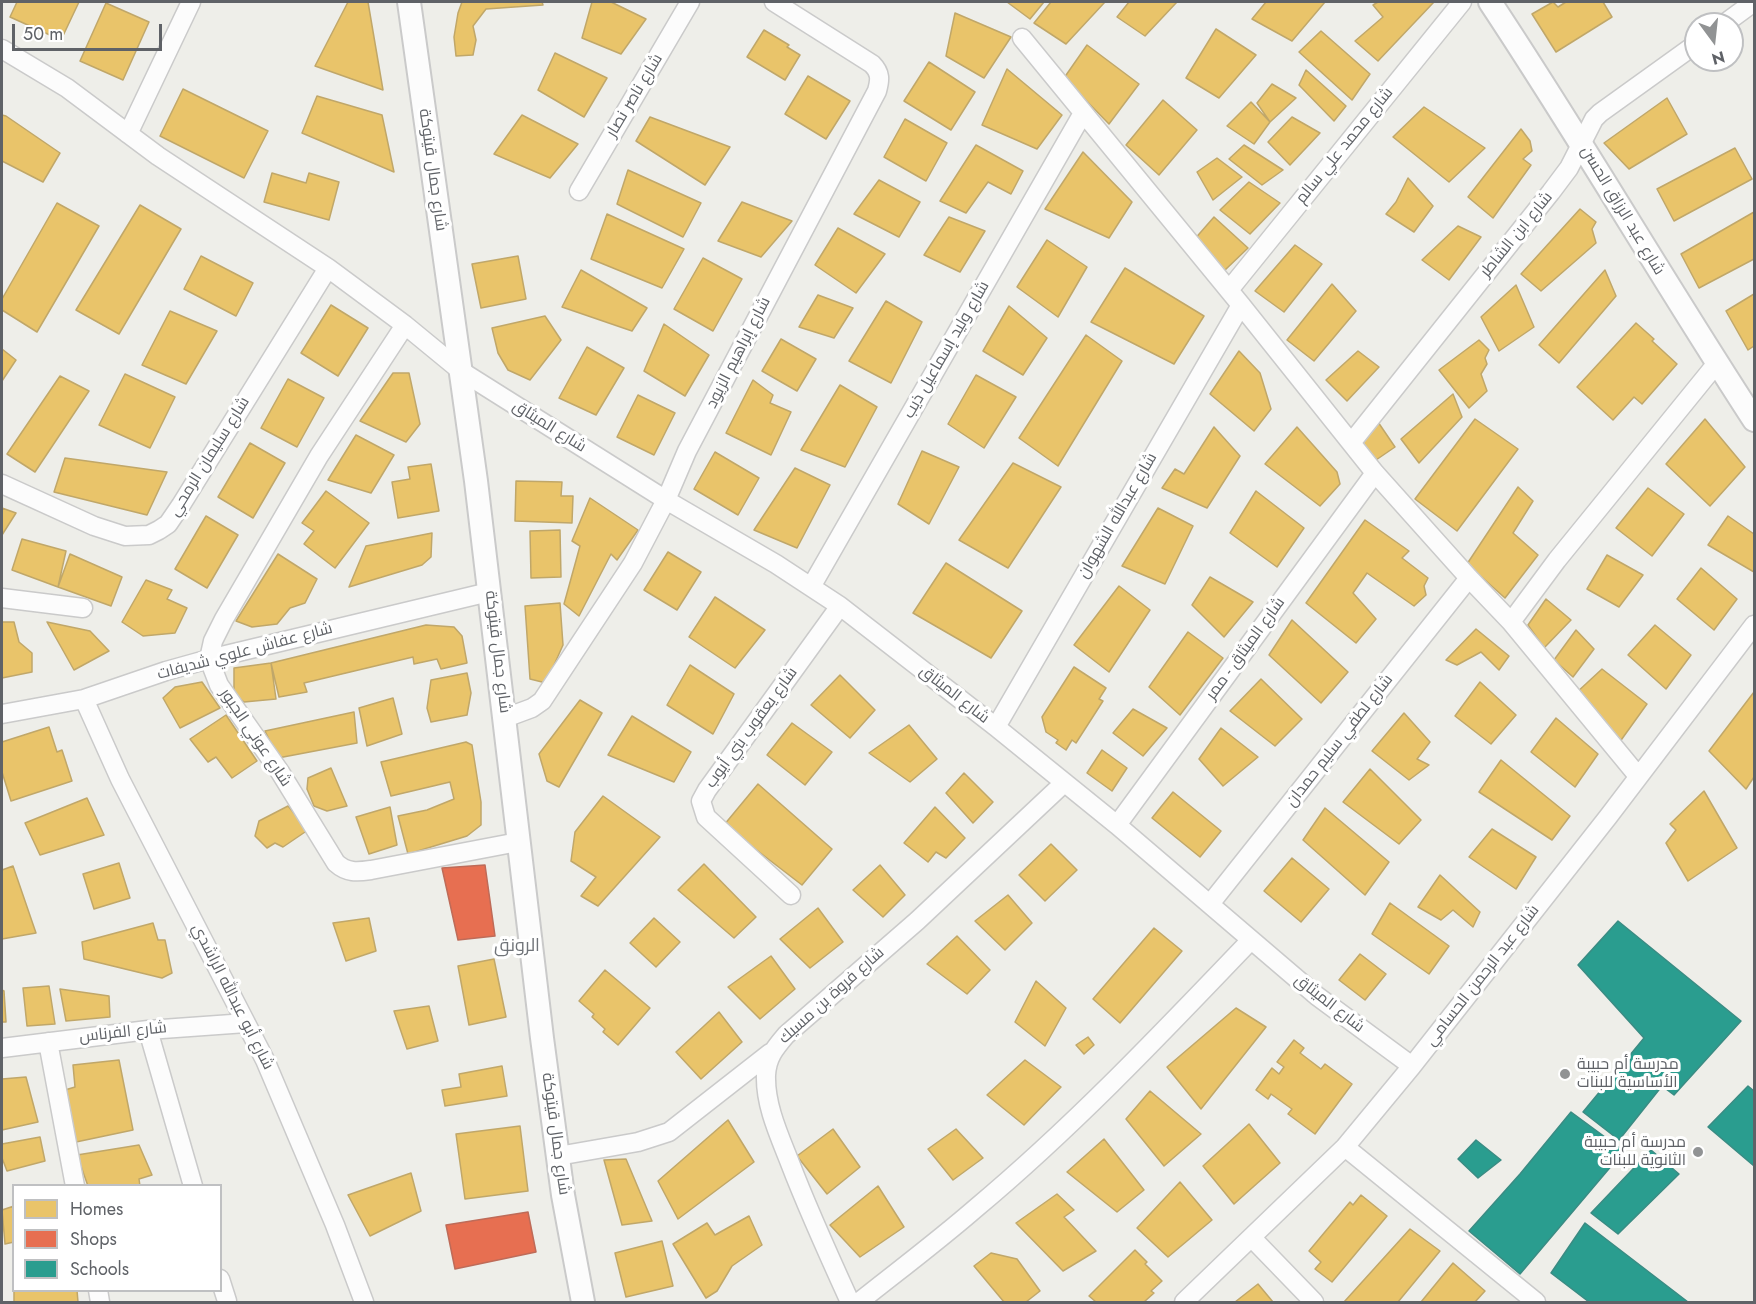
<!DOCTYPE html>
<meta charset="utf-8">
<style>
body{margin:0}
#map{position:relative;width:1756px;height:1304px;overflow:hidden;background:#eeeee9;font-family:Jost,sans-serif}
canvas{display:block}
.frame{position:absolute;inset:0;border:3px solid #5f6267;pointer-events:none}
.legend{position:absolute;left:12px;top:1184px;width:210px;height:108px;box-sizing:border-box;background:#fff;border:2px solid #bfc0c2;margin:0;padding:8px 10px;list-style:none;font-size:18px;color:#5f6267}
.legend li{display:flex;align-items:center;gap:12px;height:30px}
.legend b{width:30px;border:2px solid #bfc0c2}
.north{position:absolute;left:1684px;top:12px;width:60px;height:60px;box-sizing:border-box;background:#fff;border:2px solid #bfc0c2;border-radius:50%;rotate:165deg;font-size:16px;font-weight:700;line-height:24px;text-align:center;color:#5f6267}
.north::after{content:'';display:block;margin:auto;width:21px;height:27px;background:#919394;clip-path:polygon(50% 0,100% 100%,50% 72%,0 100%)}
.scale{position:absolute;left:12px;top:24px;width:150px;height:27px;box-sizing:border-box;border:3px solid #5f6267;border-top:0;padding-left:8px;font-size:18px;line-height:21px;white-space:nowrap;color:#5f6267;-webkit-text-stroke:4px #fff;paint-order:stroke}
</style>
<div id="map">
<canvas width="1756" height="1304"></canvas>
<div class="frame"></div>
<ul class="legend">
<li><b style="height:16px;background:#e9c46a"></b>Homes</li>
<li><b style="height:16px;background:#e76f51"></b>Shops</li>
<li><b style="height:16px;background:#2a9d8f"></b>Schools</li>
</ul>
<div class="north">N</div>
<div class="scale">50 m</div>
</div>
<script>
const c = document.querySelector('canvas').getContext('2d');
c.lineJoin = 'round';
function fill(path, color) { c.fillStyle = color; c.fill(path, 'evenodd'); }
function strokePath(path, color, width, dash) { c.strokeStyle = color; c.lineWidth = width; c.lineCap = dash ? 'butt' : 'round'; c.setLineDash(dash || []); c.stroke(path); }
function label(font, color, halo, rows, align = 'center') {
  c.font = font + ' Jost,Cairo,sans-serif'; c.lineWidth = 6; c.setLineDash([]); c.textBaseline = 'middle'; c.strokeStyle = halo; c.fillStyle = color; for (const [text, x, y, turn = 0] of rows) {
    c.save(); c.translate(x, y); c.rotate((+turn || 0) * Math.PI / 180); c.textAlign = isNaN(turn) ? turn : align; if (halo) c.strokeText(text, 0, 0); c.fillText(text, 0, 0); c.restore();
  }
}
const homes = new Path2D(`
 M17,2h62l-18,38 -51,-23z
 M348,2h20l15,88 -68,-24z
 M462,2h80l1,3 -57,4 -13,17 3,14 -3,15 -17,1 -2,-19 4,-24z
 M592,2h19l35,17 -25,35 -39,-16z
 M1007,2h37l-14,17z
 M1051,2h54l-39,42 -32,-21z
 M1129,2h48l-32,34 -28,-19z
 M1266,2h59l-33,39 -40,-22z
 M1378,2h56l-56,59 -23,-20 28,-24 -10,-12z
 M1553,2l5,5 8,-5h37l9,15 -56,35 -24,-38z
 M106,3l43,19 -26,58 -43,-19z
 M955,13l56,24 -27,41 -38,-22z
 M1216,29l40,26 -37,43 -33,-20z
 M764,30l25,15 -2,2 13,8 -15,25 -38,-23z
 M1321,31l49,43 -18,26 -53,-48z
 M1087,45l52,39 -30,40 -45,-46z
 M555,53l52,25 -23,39 -46,-27z
 M929,62l46,30 -24,38 -47,-29z
 M1007,69l55,46 -25,34 -55,-24z
 M1306,70l40,36 -12,15 -35,-36z
 M808,76l42,25 -24,38 -41,-25z
 M1272,84l24,14 -26,24 -13,-19z
 M183,89l85,42 -24,47 -84,-42z
 M317,96l65,19 12,57 -92,-39z
 M1667,98l20,36 -58,35 -25,-26z
 M1163,100l34,30 -38,45 -33,-30z
 M1251,102l19,20 -16,22 -27,-18z
 M1424,107l61,41 -36,34 -56,-45z
 M2,115l4,1 54,37 -17,29 -41,-21z
 M522,115l56,29 -28,34 -56,-24z
 M650,117l80,30 -25,38 -69,-44z
 M1292,117l28,16 -30,32 -22,-23z
 M905,119l42,24 -21,38 -42,-24z
 M1521,129l9,12 2,10 -9,8 8,6 -38,53 -25,-21z
 M976,145l47,26 -12,23 -23,-12 -22,31 -26,-12z
 M1244,145l39,25 -21,15 -33,-26z
 M1735,148l17,31 -78,42 -17,-32z
 M1083,152l49,50 -23,36 -64,-29z
 M1217,158l25,19 -29,23 -16,-28z
 M628,170l73,33 -18,34 -66,-33z
 M272,173l34,10 3,-10 30,9 -10,38 -65,-18z
 M1408,178l25,28 -19,26 -28,-18 10,-12z
 M879,180l41,22 -21,35 -45,-23z
 M1249,182l31,21 -30,31 -30,-24z
 M742,202l50,19 -31,36 -43,-16z
 M57,203l42,23 -62,106 -35,-22v-11z
 M140,205l41,24 -62,105 -43,-24z
 M1580,209l16,13 -4,7 4,14 -55,48 -20,-17z
 M1754,212v47l-55,29 -18,-34z
 M607,214l77,35 -22,39 -71,-29z
 M949,217l36,14 -25,41 -36,-17z
 M1214,217l34,31 -24,23 -31,-30z
 M1458,226l23,11 -32,43 -27,-20z
 M838,228l47,26 -29,39 -41,-28z
 M1047,240l40,27 -29,50 -41,-30z
 M1295,245l27,19 -38,48 -29,-21z
 M201,256l52,27 -17,33 -52,-27z
 M518,256l8,43 -45,9 -9,-44z
 M703,258l39,21 -29,52 -39,-22z
 M1125,268l79,48 -30,48 -83,-42z
 M581,270l66,38 -15,23 -70,-24z
 M1605,270l11,26 -57,67 -20,-18z
 M1332,284l24,27 -42,50 -27,-21z
 M1516,285l18,42 -35,24 -18,-34z
 M1754,294v52l-6,4 -22,-39z
 M818,295l35,13 -19,30 -35,-11z
 M886,301l36,21 -31,61 -42,-22z
 M331,305l37,23 -30,48 -37,-23z
 M1009,306l38,32 -24,37 -40,-24z
 M170,311l47,20 -31,53 -44,-19z
 M545,316l16,24 -31,40 -22,-10 -10,-17 -6,-25z
 M1636,323l18,16 -2,2 25,23 -35,40 -8,-7 -21,23 -36,-33z
 M664,324l45,31 -24,41 -41,-25z
 M1086,335l36,26 -64,105 -39,-28z
 M781,339l35,20 -19,32 -35,-20z
 M1479,340l10,10 -4,8 2,6 -6,10 6,17 -18,17 -30,-38z
 M587,347l37,21 -28,47 -37,-17z
 M2,349l14,11 -14,21z
 M1239,351l21,22 11,36 -17,22 -44,-37z
 M1358,351l21,16 -32,34 -21,-21z
 M393,373h16l11,51 -14,18 -46,-21z
 M125,374l50,23 -25,51 -51,-23z
 M976,375l40,22 -32,51 -36,-24z
 M60,376l29,15 -54,81 -28,-18z
 M288,379l36,19 -27,49 -36,-19z
 M753,380l20,15 -3,8 21,9 -20,43 -45,-22z
 M840,385l37,22 -32,60 -44,-17z
 M1453,394l9,23 -43,46 -18,-24z
 M638,395l37,18 -21,42 -37,-18z
 M1475,419l43,30 -61,82 -42,-32z
 M1705,419l40,48 -35,39 -44,-42z
 M1378,422l17,25 -19,13 -16,-14z
 M1214,427l26,29 -33,52 -45,-20 13,-19 9,5z
 M1297,427l40,45 3,12 -20,22 -55,-42z
 M356,435l38,20 -23,38 -43,-13z
 M250,443l35,20 -32,55 -35,-21z
 M922,451l37,16 -30,57 -31,-20z
 M715,452l44,26 -21,37 -44,-26z
 M65,458l102,14 -20,43 -93,-23z
 M1013,463l48,24 -53,81 -49,-28z
 M431,464l8,47 -41,7 -6,-36 18,-3 -2,-12z
 M795,468l35,17 -33,63 -43,-18z
 M516,481l46,1 -1,14h12l-1,27 -57,-2z
 M1518,487l15,14 -20,32 25,22 -33,43 -38,-34z
 M1648,488l36,26 -32,42 -36,-28z
 M326,491l43,32 -34,45 -31,-24 10,-13 -12,-8z
 M1256,491l48,37 -27,39 -47,-34z
 M590,498l48,32 -21,30 -6,-6 -32,62 -15,-12 16,-58 -8,-5z
 M2,508l14,5 -14,22z
 M1158,508l35,18 -28,58 -43,-18z
 M206,516l32,19 -31,53 -32,-19z
 M1728,516l26,18v38l-46,-27z
 M1365,520l44,31 -7,7 26,20 -4,8 2,9 -12,11 -47,-33 -14,20 23,26 -20,24 -50,-40z
 M560,530l1,47 -30,1 -1,-47z
 M432,533l-1,24 -9,8 -73,22 17,-41z
 M22,539l44,12 -8,36 -46,-17z
 M668,552l33,20 -24,38 -33,-20z
 M70,554l52,23 -11,29 -53,-19z
 M278,554l39,25 -12,24 -15,5 -13,16 -25,3 -16,-6z
 M1607,555l36,20 -24,32 -32,-18z
 M946,563l76,48 -31,47 -78,-45z
 M1701,568l36,31 -23,31 -37,-31z
 M1210,577l43,25 -29,35 -32,-32z
 M146,580l26,10 -5,9 20,9 -12,25 -32,3 -21,-14z
 M1119,586l31,24 -41,62 -35,-27z
 M715,597l50,33 -30,38 -46,-31z
 M1546,599l25,21 -27,28 -16,-23z
 M560,603l3,42 -17,38 -16,-4 -5,-73z
 M1292,620l56,52 -27,31 -52,-48z
 M2,622h12l5,20 13,11v19l-30,6z
 M47,622l43,9 19,20 -35,19z
 M426,625l28,2 8,9 5,27 -26,6 -4,-10 -23,5 -1,-7 -109,26 3,9 -28,5 -8,-34z
 M1655,625l36,30 -25,34 -38,-34z
 M1476,629l33,27 -10,14 -18,-18 -24,13 -11,-5z
 M1576,630l18,19 -21,28 -19,-17z
 M1188,632l35,26 -43,57 -31,-28z
 M271,663l5,36 -32,3 -10,-8v-26z
 M690,665l44,29 -21,40 -46,-29z
 M1074,667l32,21 -7,11 4,2 -27,42 -4,-3 -6,10 -10,-7 2,-3 -12,-8 -4,-15z
 M1602,669l45,35 -28,39 -44,-49z
 M467,673l4,20 -4,22 -36,7 -4,-14 4,-28z
 M840,675l35,35 -25,28 -39,-33z
 M1261,679l41,40 -27,27 -45,-35z
 M202,682l18,26 -40,20 -17,-30 12,-11z
 M1480,682l36,33 -25,29 -36,-28z
 M1754,692v85l-8,12 -37,-38z
 M393,698l9,36 -35,12 -8,-38z
 M580,700l22,13 -43,74 -12,-6 -8,-27z
 M1133,709l34,19 -24,28 -30,-23z
 M354,712l3,31 -79,15 -13,-27z
 M1404,713l26,29 -13,17 12,6 -20,15 -37,-29z
 M226,715l31,46 -25,17 -16,-21 -8,5 -18,-23z
 M632,716l59,36 -17,30 -66,-27z
 M1556,718l42,36 -23,33 -44,-35z
 M792,723l40,29 -27,33 -38,-30z
 M909,725l28,34 -27,23 -41,-29z
 M49,727l8,25 5,-2 10,31 -61,20 -9,-29v-30z
 M1221,728l37,29 -35,29 -24,-27z
 M466,742l6,3 9,57v23l-14,11 -59,18 -10,-38 29,-6 27,-11 -4,-17 -59,14 -10,-34z
 M1102,750l25,18 -15,23 -25,-18z
 M1501,760l69,56 -18,24 -73,-48z
 M331,768l16,38 -20,5 -13,-5 -7,-17 1,-11z
 M1370,769l51,51 -22,24 -56,-42z
 M964,773l29,29 -20,21 -27,-30z
 M758,784l74,65 -30,36 -78,-60z
 M1704,791l33,57 -49,33 -22,-38 10,-13 -6,-6z
 M1173,792l48,39 -21,26 -48,-39z
 M603,796l57,41 -62,69 -17,-10 15,-19 -25,-16 4,-29z
 M87,798l17,37 -64,20 -15,-32z
 M288,806l20,24 -25,17 -8,-4 -8,5 -12,-12 4,-15z
 M390,807l7,38 -28,9 -13,-37z
 M935,807l30,31 -19,20 -10,-6 -8,10 -24,-19z
 M1325,808l64,54 -24,33 -62,-55z
 M1492,829l44,28 -20,32 -47,-32z
 M1051,844l26,26 -32,31 -26,-26z
 M1292,858l37,31 -28,33 -37,-31z
 M119,863l11,35 -36,11 -11,-35z
 M704,864l52,53 -22,21 -56,-48z
 M880,865l25,30 -22,22 -30,-27z
 M13,866l23,67 -34,6v-69z
 M1440,875l40,37 -7,15 -20,-17 -12,10 -23,-13z
 M1008,895l24,28 -27,27 -30,-29z
 M1390,903l59,43 -20,28 -57,-40z
 M818,908l25,34 -33,26 -30,-29z
 M369,918l7,33 -30,10 -13,-38z
 M654,918l26,24 -24,25 -26,-24z
 M153,923l5,17h7l7,33 -10,5 -78,-19 -2,-17z
 M1154,928l28,23 -62,72 -27,-24z
 M957,936l33,34 -23,24 -40,-30z
 M1360,954l26,20 -21,26 -26,-20z
 M771,956l24,33 -35,30 -32,-32z
 M494,959l12,58 -37,8 -11,-59z
 M605,970l45,38 -32,37 -15,-13 2,-3 -13,-12 2,-3 -15,-13z
 M1036,981l30,27 -21,38 -30,-24z
 M49,986l6,38 -28,2 -4,-38z
 M60,989l49,7 1,21 -44,4z
 M2,990l2,1 2,31h-4z
 M429,1006l9,35 -31,8 -13,-38z
 M1236,1008l30,19 -65,82 -34,-42z
 M719,1012l23,30 -41,37 -25,-27z
 M1088,1037l6,8 -10,9 -8,-9z
 M1294,1040l10,8 -4,5 21,16 4,-5 27,20 -37,50 -27,-20 4,-5 -21,-15 -3,5 -12,-9 16,-22 7,6 5,-7 -7,-5z
 M119,1060l14,70 -57,12 -11,-52 10,-3 -2,-22z
 M1025,1060l36,27 -37,38 -37,-30z
 M502,1066l5,30 -62,10 -3,-16 19,-3 -2,-13z
 M26,1077l12,45 -36,8v-51z
 M1150,1091l51,43 -37,32 -38,-47z
 M728,1120l26,42 -76,57 -20,-38z
 M1249,1124l31,39 -46,41 -31,-38z
 M520,1126l8,65 -63,8 -9,-65z
 M833,1129l27,38 -33,27 -30,-38z
 M956,1129l27,29 -30,22 -25,-31z
 M40,1137l5,24 -38,10 -5,-13v-14z
 M1104,1139l40,51 -27,22 -50,-40z
 M139,1145l13,30 -13,4 1,7h-52l-11,-31z
 M626,1159l26,62 -30,4 -18,-65z
 M411,1173l10,38 -51,25 -22,-41z
 M1180,1182l32,38 -44,37 -31,-29z
 M878,1186l26,41 -44,30 -30,-32z
 M1057,1194l17,16 -10,7 32,34 -33,20 -47,-48z
 M1361,1195l26,21 -55,66 -17,-13 6,-7 -12,-11 41,-49 3,3z
 M14,1206v36l-9,2 -3,-34z
 M749,1216l13,29 -30,21 -15,25 -11,7 -33,-54 34,-21 8,12z
 M1410,1229l30,22 -42,51h-54z
 M662,1241l11,45 -47,11 -11,-44z
 M1135,1250l12,12 -2,2 17,17 -11,10 3,2 -10,9h-48l-7,-6z
 M991,1253l26,6 23,32 -14,11h-22l-30,-36z
 M1453,1263l32,28 -10,11h-54z
 M1258,1284l15,18h-38z
 M14,1290h63l1,12h-64z`);
const shops = new Path2D(`
 M485,865l10,71 -37,4 -16,-72z
 M528,1212l8,40 -81,17 -9,-44z`);
const schools = new Path2D(`
 M1618,921l123,100 -67,74 -12,-9 -43,54 -36,-28 61,-74 -66,-73z
 M1748,1086l6,5v75l-46,-39z
 M1571,1112l53,39 -104,123 -51,-43 51,-57z
 M1476,1140l25,20 -23,18 -20,-19z
 M1651,1150l28,24 -61,60 -27,-21z
 M1585,1223l103,79h-99l-38,-29z`);
const minor = new Path2D(`
 M1724,24l30,-22
 M1022,38l219,267 134,168 94,105 42,44 127,154
 M2,49l65,39 91,68 170,112 77,57 56,46 205,129 110,64 64,42 156,121 121,98 200,171 95,70
 M128,134l63,-132
 M579,191l111,-189
 M1229,290l233,-288
 M405,325l-86,131 -95,163 -11,22 -4,18 10,26 61,87 56,91c11,10 21,9 35,7l147,-28
 M1351,443l200,-251 18,-24 25,-49 6,-6 96,-69
 M2,484l92,42 31,10 24,-1 10,-5 9,-6 13,-19 147,-237
 M811,587l272,-474
 M2,598l81,10
 M1511,622l46,-62 160,-197
 M84,699l36,80 145,281 70,165 29,77
 M2,714l82,-15 82,-28 43,-12 280,-67
 M505,718l27,-10 10,-7 91,-138 33,-63 21,-49 190,-360c3,-11 4,-18 -5,-27l-98,-62
 M996,727l245,-422
 M1117,825l258,-352
 M791,895l-85,-78 -5,-16 6,-11 133,-184
 M1210,904l259,-326
 M148,1030l45,156
 M48,1042l27,144
 M2,1048l146,-18 98,-7
 M1345,1147l191,155
 M558,1156l80,-14 31,-10 101,-79
 M1252,1238l62,64
 M220,1279l7,22
 M98,1290l2,12
 M850,1302c-21,-46 -42,-92 -60,-139 -11,-28 -25,-58 -24,-88 1,-18 9,-27 20,-40l131,-114 147,-138
 M859,1302c39,-31 79,-61 117,-94 98,-82 186,-175 274,-267
 M1184,1302l161,-155 67,-81 196,-249 146,-192`);
const tertiary = new Path2D(`
 M409,2l67,479 66,557 21,157 20,107
 M1490,2c91,137 174,280 264,418`);
const markers = [
 [1565,1074,6,"#919394"],
 [1698,1152,6,"#919394"]
];
const streetNames = [
 ["شارع ناصر نصار",635,96,-59],
 ["شارع محمد علي سالم",1345,146,-51],
 ["شارع جمال قيتوكة",432,170,82],
 ["شارع عبد الرزاق الحسن",1622,211,59],
 ["شارع ابن الشاطر",1517,235,-51],
 ["شارع وليد إسماعيل ذيب",947,350,-60],
 ["شارع إبراهيم الزيود",739,353,-63],
 ["شارع الميثاق",549,427,32],
 ["شارع سليمان الرمحي",210,457,-58],
 ["شارع عبدالله الشهوان",1118,516,-60],
 ["شارع الميثاق - ممر",1246,649,-54],
 ["شارع عفاش علوي شديفات",245,652,-15],
 ["شارع جمال قيتوكة",497,652,83],
 ["شارع الميثاق",954,695,38],
 ["شارع يعقوب بني أيوب",752,728,-54],
 ["شارع عوني الجبور",255,738,56],
 ["شارع لطفي سليم حمدان",1340,741,-52],
 ["شارع عبد الرحمن الحسامي",1483,976,-52],
 ["شارع فروة بن مسيك",832,996,-42],
 ["شارع أبو عبدالله الراشدي",232,997,63],
 ["شارع الميثاق",1329,1004,38],
 ["شارع الفرناس",123,1033,-6],
 ["شارع جمال قيتوكة",555,1134,82]
];
const poiNames = [
 ["مدرسة أم حبيبة",1577,1065],
 ["الأساسية للبنات",1577,1083],
 ["مدرسة أم حبيبة",1686,1143,"right"],
 ["الثانوية للبنات",1686,1161,"right"]
];
const neighbourhoodNames = [
 ["الرونق",517,947]
];
fill(homes, '#e9c46a');
strokePath(homes, '#c0a769', 1.5);
fill(shops, '#e76f51');
strokePath(shops, '#be6b58', 1.5);
fill(schools, '#2a9d8f');
strokePath(schools, '#3a8b83', 1.5);
strokePath(minor, '#cacaca', 21);
strokePath(tertiary, '#cacaca', 26);
strokePath(minor, '#fcfcfc', 18);
strokePath(tertiary, '#fcfcfc', 22);
for (const [x, y, r, color] of markers) { const dot = new Path2D(); dot.arc(x, y, r, 0, 2 * Math.PI); c.fillStyle = color; c.fill(dot); strokePath(dot, '#fff', 2); }
label('16px', '#5f6267', '#fff', streetNames);
label('16px', '#5f6267', '#fff', poiNames, 'left');
label('18px', '#707479', '#fff', neighbourhoodNames);
</script>
